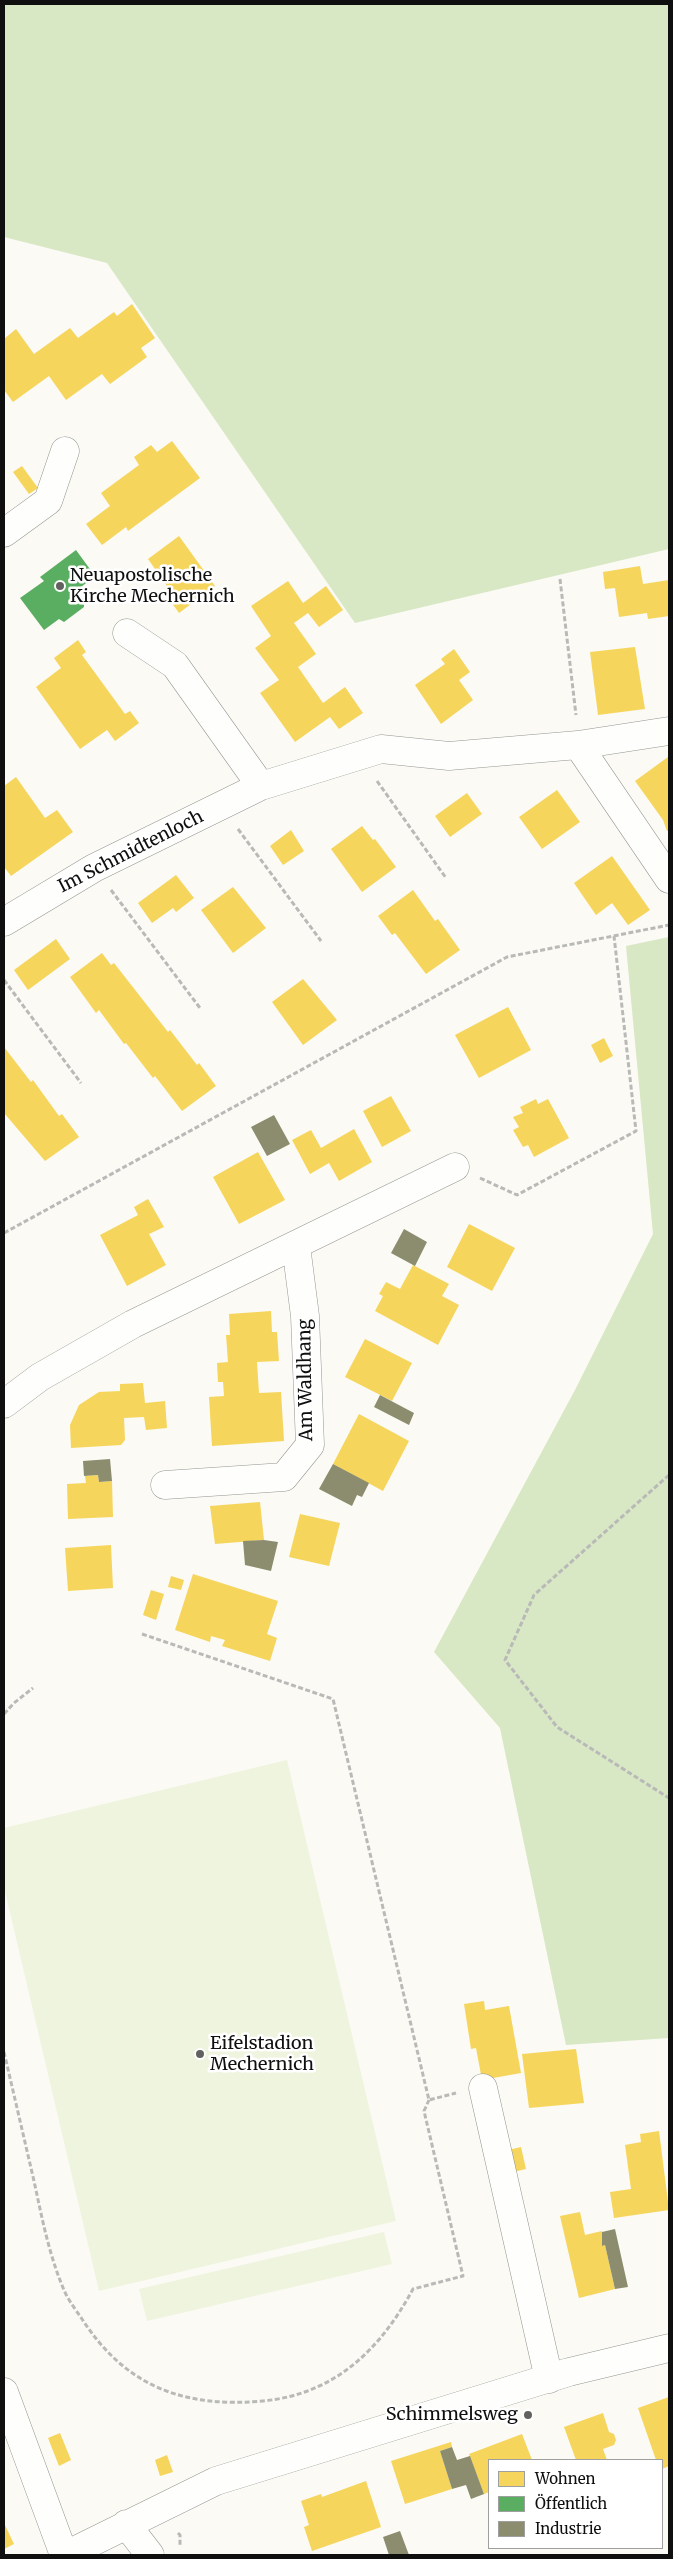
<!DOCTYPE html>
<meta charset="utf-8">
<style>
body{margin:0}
#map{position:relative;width:673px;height:2559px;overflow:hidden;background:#fbfaf4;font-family:Merriweather,serif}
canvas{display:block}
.frame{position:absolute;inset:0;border:5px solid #0f0f0f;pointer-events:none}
.legend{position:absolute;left:488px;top:2459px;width:175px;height:90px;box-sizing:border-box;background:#fff;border:1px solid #9f9f9f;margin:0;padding:6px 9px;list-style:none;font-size:15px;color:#0f0f0f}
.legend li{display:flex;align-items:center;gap:10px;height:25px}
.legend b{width:25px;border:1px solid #9f9f9f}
</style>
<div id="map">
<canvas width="673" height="2559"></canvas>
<div class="frame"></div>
<ul class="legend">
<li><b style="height:14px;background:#f6d55c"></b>Wohnen</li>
<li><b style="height:14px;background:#5aae61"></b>Öffentlich</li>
<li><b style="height:14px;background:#8c8c6e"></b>Industrie</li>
</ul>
</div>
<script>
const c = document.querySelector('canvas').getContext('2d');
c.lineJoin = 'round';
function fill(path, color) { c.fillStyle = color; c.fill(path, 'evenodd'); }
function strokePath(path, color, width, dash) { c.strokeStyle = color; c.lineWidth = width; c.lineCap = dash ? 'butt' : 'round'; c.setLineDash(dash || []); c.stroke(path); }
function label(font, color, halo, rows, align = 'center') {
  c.font = font + ' Merriweather,serif'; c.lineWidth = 5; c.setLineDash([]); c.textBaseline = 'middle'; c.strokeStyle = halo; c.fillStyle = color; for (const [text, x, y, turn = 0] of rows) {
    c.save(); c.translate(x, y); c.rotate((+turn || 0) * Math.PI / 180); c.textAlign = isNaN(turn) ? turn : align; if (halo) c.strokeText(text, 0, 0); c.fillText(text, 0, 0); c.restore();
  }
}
const forest = new Path2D(`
 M4,4h665v545l-314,74 -248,-360 -103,-26z
 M669,937v1101l-103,7 -66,-317 -66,-76 141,-262 78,-156 -27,-288z`);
const pitch = new Path2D(`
 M287,1760l109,461 -297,70 -95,-404v-59z
 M384,2232l8,32 -245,57 -8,-32z`);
const homes = new Path2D(`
 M132,304l23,34 -14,10 6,9 -37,27 -8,-10 -36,26 -17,-24 -36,26 -9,-12v-51l12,-10 18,25 36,-26 8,10 36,-26 3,4z
 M172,441l28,37 -72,53 -2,-4 -24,18 -16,-21 24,-18 -9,-13 38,-28 -5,-8 17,-12 6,7z
 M22,466l16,22 -9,6 -16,-22z
 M179,536l36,50 -36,27 -10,-14 5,-3 -26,-37z
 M640,566l3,18 26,-4v36l-21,3 -1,-6 -28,4 -4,-29 -10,1 -2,-17z
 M288,581l15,22 23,-17 17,24 -24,17 -11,-14 -14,10 22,31 -18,13 25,36 22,-16 18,26 -24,16 -9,-12 -35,25 -35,-49 19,-13 -24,-32 16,-12 -20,-30z
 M78,640l8,12 -4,3 43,59 5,-3 9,12 -24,18 -8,-11 -27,19 -44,-62 25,-19 -7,-10z
 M635,647l10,62 -47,6 -8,-63z
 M454,649l16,23 -11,8 14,20 -32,24 -26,-39 30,-21 -4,-5z
 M668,757l1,74h-2l-4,-11 -28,-39z
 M16,777l29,41 12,-8 16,22 -62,44 -7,-9v-81z
 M557,790l23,32 -38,27 -23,-32z
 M467,793l15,21 -32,23 -15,-21z
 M362,826l11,14 2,-1 21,28 -34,25 -31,-43z
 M291,830l13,21 -21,14 -13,-19z
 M612,856l38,54 -22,15 -16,-22 -16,12 -22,-32z
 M176,875l18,23 -18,14 -3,-4 -21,15 -14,-20z
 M233,887l33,41 -33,25 -32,-43z
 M413,890l22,31 3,-2 22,31 -34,24 -31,-41 -3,2 -14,-19z
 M56,939l14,20 -42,31 -14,-20z
 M102,953l9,12 3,-2 54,69 2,-2 27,35 2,-2 17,23 -34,25 -27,-35 -2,2 -27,-35 -2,1 -25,-34 -3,3 -26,-36z
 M303,979l34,41 -34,25 -31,-43z
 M508,1007l23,43 -52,28 -24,-43z
 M604,1038l9,18 -13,7 -9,-18z
 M4,1047l27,35 2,-2 26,36 3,-2 17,23 -34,24 -41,-48z
 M391,1096l20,35 -29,16 -19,-36z
 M536,1099l2,5 10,-5 21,39 -35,19 -6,-12 -5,2 -10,-17 6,-3 -6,-10 10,-4 -3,-6z
 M354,1129l18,33 -33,19 -10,-18 -19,11 -18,-34 19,-10 10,18z
 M258,1152l27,48 -46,24 -26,-47z
 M148,1199l16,28 -15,7 17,31 -39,21 -27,-51 38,-20 -4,-8z
 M469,1224l46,24 -23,43 -45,-24z
 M413,1265l36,19 -7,12 17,9 -21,40 -63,-34 8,-15 -4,-2 7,-12 14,7z
 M271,1311l1,21h5l2,29 -22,1 2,31 22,-1 3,49 -72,5 -3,-49 15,-1 -1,-14h-5l-1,-19 11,-1 -2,-27h4l-1,-21z
 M365,1339l47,24 -20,38 -47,-24z
 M143,1383l2,20 20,-2 2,27 -21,2 -2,-13 -20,1 1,22 -4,5 -50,3 -1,-23 9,-20 20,-13 21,-1v-7z
 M359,1414l50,27 -26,50 -50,-27z
 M98,1475l1,7 13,-1 1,36 -45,2 -1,-35 19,-1 -1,-7z
 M260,1502l4,38 -49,4 -5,-38z
 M300,1514l40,9 -11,43 -40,-9z
 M111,1545l2,43 -45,3 -3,-43z
 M193,1574l85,27 -11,33 10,4 -7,23 -48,-15 3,-6 -14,-4 -1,6 -35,-12z
 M171,1576l13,4 -3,10 -13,-3z
 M151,1590l13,4 -8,26 -13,-5z
 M484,2001l1,9 24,-4 12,67 -39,7 -6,-32 -5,1 -7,-45z
 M576,2049l8,54 -55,5 -7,-54z
 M659,2131l10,79 -55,8 -4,-26 21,-3 -6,-44 16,-3 -1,-8z
 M521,2147l5,22 -13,3 -5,-22z
 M580,2212l5,23 17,-4v15l3,-1 10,44 -36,9 -19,-82z
 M669,2397v69l-7,3v-9h-6l-18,-52z
 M603,2413l6,19 5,2 2,6 -2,5 -11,4 4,11h-31l-12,-33z
 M60,2433l11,27 -12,6 -11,-28z
 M522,2434l10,26h-43v32l-5,2 -15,-40z
 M451,2442l1,5 -12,4 12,38 -47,15 -14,-43z
 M167,2455l6,17 -13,4 -5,-16z
 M366,2481l15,46 -69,24 -8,-24 5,-2 -8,-24 20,-7 1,3z
 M4,2523l10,21 -10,5z`);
const public = new Path2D(`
 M76,550l19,26 -19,15 8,9v7l-20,15 -5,-3 -15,11 -24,-32 24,-17 -4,-4z`);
const industry = new Path2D(`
 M274,1115l16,29 -23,12 -16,-29z
 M404,1229l23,13 -12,24 -24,-13z
 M380,1395l34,18 -5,12 -35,-18z
 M110,1459l2,22 -13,1 -1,-7 -14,1 -1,-15z
 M333,1464l36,19 -7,14 -5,-2 -5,11 -33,-17z
 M264,1540l14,2 -7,29 -26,-6 -2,-24z
 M615,2229l13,58 -13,2 -10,-44 -3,1v-14z
 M452,2447l5,13 13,-4 14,38 -13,5 -5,-14 -14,4 -12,-38z
 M400,2531l9,24h-20l-6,-18z`);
const path = new Path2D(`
 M560,579l16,136
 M377,781l69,97
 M238,829l83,112
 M111,890l89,118
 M4,980l77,103
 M480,1178l37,17 119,-64 -22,-195
 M4,1233l503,-276 162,-32
 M669,1475l-135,120 -29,65 52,67 112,71
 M142,1634l191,65 96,401 27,-7
 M4,1714l10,-11 19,-15
 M4,2052c10,43 20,86 30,129 8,37 15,74 30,109 4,10 12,20 18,29 44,68 102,89 181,82 72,-7 117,-51 150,-112l50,-13 -39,-165 5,-11
 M178,2533l2,2v10`);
const minor = new Path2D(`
 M4,533l44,-32 17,-50
 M127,633l48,32 86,121
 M578,745l91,134
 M4,922l90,-54 167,-82 120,-37 68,7 129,-11 91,-14
 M4,1404l36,-27 93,-53 322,-157
 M165,1485l119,-8 26,-32 -5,-129 -9,-70
 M483,2088l66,291
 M4,2392l60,163
 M126,2524l24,31
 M66,2555l150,-74 353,-109 100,-24`);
const markers = [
 [60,586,5,"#62615f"],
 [200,2054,5,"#62615f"],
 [528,2415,5,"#62615f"]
];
const poiNames = [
 ["Neuapostolische",70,576],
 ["Kirche Mechernich",70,597],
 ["Eifelstadion",210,2044],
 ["Mechernich",210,2065],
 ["Schimmelsweg",518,2415,"right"]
];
const streetNames = [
 ["Im Schmidtenloch",131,852,-27],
 ["Am Waldhang",306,1380,-91]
];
fill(forest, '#d8e7c4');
fill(pitch, '#eff4df');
fill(homes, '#f6d55c');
fill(public, '#5aae61');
fill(industry, '#8c8c6e');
strokePath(minor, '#959592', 29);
strokePath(path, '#b9b9b8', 3, [5, 2.5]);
strokePath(minor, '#fefefd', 28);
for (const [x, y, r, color] of markers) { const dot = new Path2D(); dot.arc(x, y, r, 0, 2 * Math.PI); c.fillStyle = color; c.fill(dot); strokePath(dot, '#fff', 2); }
label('18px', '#0f0f0f', '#fff', poiNames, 'left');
label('18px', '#0f0f0f', '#fff', streetNames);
</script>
